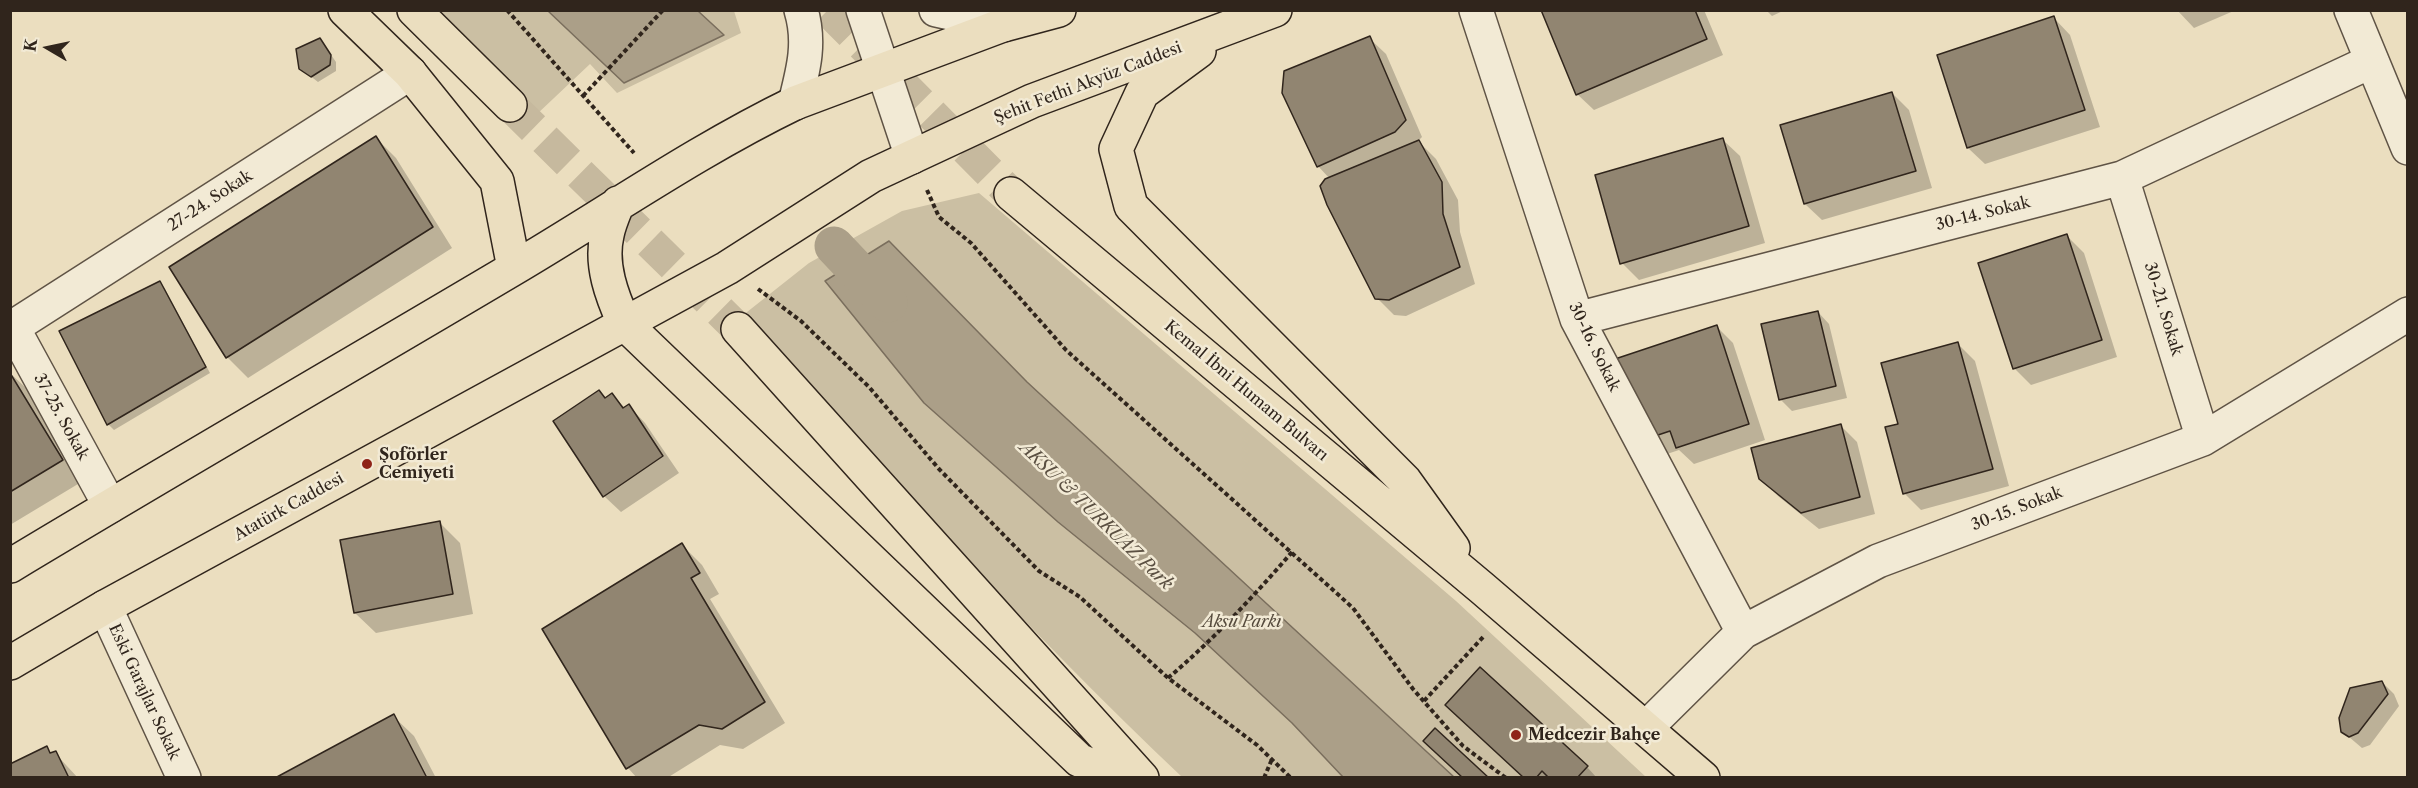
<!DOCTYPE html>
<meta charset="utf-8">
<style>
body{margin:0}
#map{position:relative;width:2418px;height:788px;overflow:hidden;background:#ebdebf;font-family:"Libre Caslon Text",serif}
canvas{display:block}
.frame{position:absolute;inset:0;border:12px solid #30251c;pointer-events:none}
.north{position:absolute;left:18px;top:18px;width:60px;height:60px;-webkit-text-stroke:4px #f2ead5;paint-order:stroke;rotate:279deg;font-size:16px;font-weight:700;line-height:24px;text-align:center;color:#30251c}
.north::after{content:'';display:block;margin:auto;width:21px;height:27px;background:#30251c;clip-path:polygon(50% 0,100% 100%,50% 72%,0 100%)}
</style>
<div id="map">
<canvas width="2418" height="788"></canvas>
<div class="frame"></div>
<div class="north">K</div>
</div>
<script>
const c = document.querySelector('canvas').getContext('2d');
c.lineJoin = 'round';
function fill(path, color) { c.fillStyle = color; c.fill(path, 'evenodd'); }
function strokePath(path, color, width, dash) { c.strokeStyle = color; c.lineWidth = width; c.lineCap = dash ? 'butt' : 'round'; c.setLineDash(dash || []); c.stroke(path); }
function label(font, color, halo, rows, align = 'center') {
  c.font = font + ' "Libre Caslon Text",serif'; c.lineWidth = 5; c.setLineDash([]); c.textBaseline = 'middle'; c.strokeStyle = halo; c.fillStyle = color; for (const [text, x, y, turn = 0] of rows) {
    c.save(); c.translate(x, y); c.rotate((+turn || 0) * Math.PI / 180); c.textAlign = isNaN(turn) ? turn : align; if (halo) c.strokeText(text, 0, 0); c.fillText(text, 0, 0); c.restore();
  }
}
const green = new Path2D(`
 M437,11h297l7,22 -124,60 -27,-29 -54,51z
 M979,193l477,408 190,176h-464c-154,-146 -297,-304 -440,-461l67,-53 93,-52z`);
const water = new Path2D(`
 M548,11h150l26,24 -100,48z
 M889,241l138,141 427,395h-111l-51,-54 -97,-90 -137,-111 -134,-119 -99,-122z`);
const shadow = new Path2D(`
 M1542,10h162l19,45 -129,55 -17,-16z
 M1766,10h19l-13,6z
 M2177,10h59l-42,18z
 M2054,18l16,17 30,92 -115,37 -17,-16z
 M1369,38l17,16 36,83 -4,4 18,18 22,41 2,32 15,52 -69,32 -12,-1 -17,-17 -47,-119 -12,-13z
 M320,39l16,23v9l-18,11 -18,-14z
 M1892,93l17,17 23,78 -110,32 -17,-16z
 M376,138l20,20 56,90 -204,130 -21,-21z
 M1723,140l17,16 25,87 -126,37 -17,-17z
 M2067,236l17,17 33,104 -86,28 -17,-17z
 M159,283l6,6 45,84 -96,57 -6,-6z
 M1818,312l11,12 18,74 -55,13 -12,-12z
 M1717,327l16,16 32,97 -71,24 -15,-14 -12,4 -40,-50z
 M1958,344l17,17 34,125 -88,24 -17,-17 -4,-68z
 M10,373l18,17 55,91 -73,44z
 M599,392l8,7 5,-4 13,13 4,-2 16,17 34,50 -58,39 -17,-16z
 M1840,425l17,17 18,72 -56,15 -41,-33 -17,-18z
 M439,522l21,21 13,71 -97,19 -21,-20z
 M682,545l20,20 17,29 -9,5 75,124 -42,26 -23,-4 -53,33h-30l-9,-10 -84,-139z
 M2382,682l12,12 5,12 -29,39 -8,3 -20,-17z
 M1447,705l140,62 10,11h-72z
 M393,716l21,20 22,42h-158z
 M47,748l5,6 3,-1 23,25h-68z`);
const canal = new Path2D(`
 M834,246l54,57`);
const building = new Path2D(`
 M1541,10h154l12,29 -131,56z
 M2054,16l31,94 -118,38 -30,-93z
 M1370,36l36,84 -11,12 -78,35 -35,-74 2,-22z
 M320,38l11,17 -1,10 -19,12 -12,-8 -3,-20z
 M1892,92l24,79 -112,33 -24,-79z
 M376,136l57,91 -207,131 -57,-91z
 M1723,138l26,88 -129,38 -25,-89z
 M1419,140l23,42 1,32 17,53 -71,33 -14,-1 -48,-94 -7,-19 5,-7z
 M2067,234l35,106 -89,29 -35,-106z
 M160,281l46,86 -99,58 -48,-94z
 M1818,311l18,75 -57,14 -18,-76z
 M1717,325l32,99 -73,24 -6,-17 -21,7 -37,-78z
 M1958,342l35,127 -90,25 -18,-67 13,-3 -17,-61z
 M10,373l53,87 -53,32z
 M599,390l6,8 7,-5 11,15 6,-4 34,52 -60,41 -50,-76z
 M1841,424l19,73 -59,16 -42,-34 -8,-31z
 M440,521l13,73 -99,19 -14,-73z
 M682,543l18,30 -9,5 74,124 -43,27 -23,-4 -73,44 -84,-140z
 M1480,667l108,99 -11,12h-28l-7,-7 -6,7h-12l-79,-73z
 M2382,681l6,13 -30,39 -9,4 -8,-5 -2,-14 11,-30z
 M394,714l33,64h-152z
 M1435,728l54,50h-26l-40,-37z
 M47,746l3,7 6,-2 13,27h-59v-14z`);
const primaryTunnel = new Path2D(`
 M828,10l183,184
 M510,105l228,224`);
const path = new Path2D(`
 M507,10l127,143
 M583,96l80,-86
 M927,190l12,27 32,26 95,107 287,258 60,81 50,57 43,32
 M758,289l43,32 68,66 70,82 100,102 41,26 88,81 89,67 34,33
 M1168,678c45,-38 86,-82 124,-126
 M1424,701l60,-65
 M1264,778l8,-19`);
const minor = new Path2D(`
 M863,10l49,147
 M936,10l67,15
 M1476,10l101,309 166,313
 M2351,10l57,138
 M795,103c8,-32 16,-60 6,-93
 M2122,178l81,261
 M1577,319l545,-141 250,-117
 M13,328l97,178
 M10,329l400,-256
 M105,607l79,171
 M1646,728l97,-96 135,-71 325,-122 205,-125`);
const primary = new Path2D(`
 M345,10l65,63 87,108 17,87
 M414,10l96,95
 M1199,51l-57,42 -26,56 15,57 274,275 48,67
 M1011,194l471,394 221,190
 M618,203c-4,10 -9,21 -11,32 -7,30 5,61 17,88l455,437 40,18
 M738,329l404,449
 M10,566c166,-100 334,-197 501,-296 95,-56 185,-119 284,-167l208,-78 56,-15
 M10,663l95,-56 622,-339 144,-92 161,-75 243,-91`);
const markers = [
 [367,464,6,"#8f2418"],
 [1516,735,6,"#8f2418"]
];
const streetNames = [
 ["Şehit Fethi Akyüz Caddesi",1088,83,-21],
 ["27-24. Sokak",210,201,-33],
 ["30-14. Sokak",1983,214,-14],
 ["30-21. Sokak",2163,309,73],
 ["30-16. Sokak",1594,347,64],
 ["Kemal İbni Humam Bulvarı",1246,391,40],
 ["37-25. Sokak",61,417,61],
 ["Atatürk Caddesi",289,507,-29],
 ["30-15. Sokak",2017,509,-21],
 ["Eski Garajlar Sokak",144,692,65]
];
const poiNames = [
 ["Şoförler",379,455],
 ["Cemiyeti",379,473],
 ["Medcezir Bahçe",1528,735]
];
const parkNames = [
 ["Aksu Parkı",1242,622]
];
const waterNames = [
 ["AKSU & TURKUAZ Park",1096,516,44]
];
fill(green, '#cbbfa3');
fill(water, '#ab9f88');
strokePath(water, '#7a6e5d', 1.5);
fill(shadow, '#0003');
strokePath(canal, '#ab9f88', 39);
fill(building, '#918571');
strokePath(building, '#30251c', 1.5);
strokePath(primaryTunnel, '#c6b99e', 33, [33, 16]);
strokePath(minor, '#5f5345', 36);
strokePath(primary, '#30251c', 36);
strokePath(path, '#30251c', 4, [4.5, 3]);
strokePath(minor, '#f2ead5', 33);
strokePath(primary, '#ebdebf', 33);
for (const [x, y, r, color] of markers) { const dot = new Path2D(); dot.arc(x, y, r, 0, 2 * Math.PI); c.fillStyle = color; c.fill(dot); strokePath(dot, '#f2ead5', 2); }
label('16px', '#30251c', '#f2ead5', streetNames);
label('bold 16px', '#30251c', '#f2ead5', poiNames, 'left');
label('italic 16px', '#574c3e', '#f2ead5', parkNames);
label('italic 18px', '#5b5042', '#f2ead5', waterNames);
</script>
